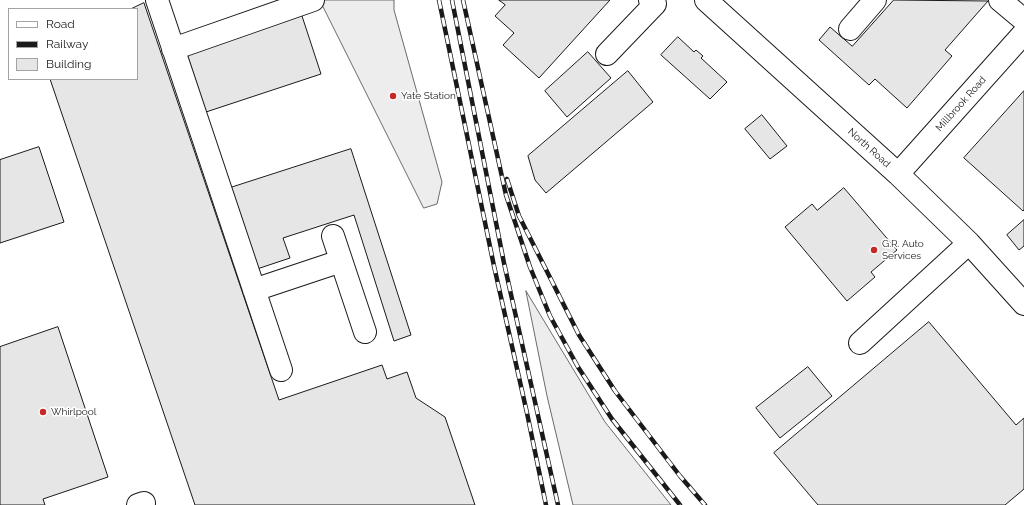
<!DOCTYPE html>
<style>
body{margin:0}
#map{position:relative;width:1024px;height:505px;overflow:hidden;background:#fff;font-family:Raleway,sans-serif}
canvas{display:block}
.legend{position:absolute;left:8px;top:8px;width:130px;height:72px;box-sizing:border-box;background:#fff;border:1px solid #a3a3a3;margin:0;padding:5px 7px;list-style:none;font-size:12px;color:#1a1a1a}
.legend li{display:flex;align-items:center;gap:8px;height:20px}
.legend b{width:20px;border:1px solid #a3a3a3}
</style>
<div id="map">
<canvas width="1024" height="505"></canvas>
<ul class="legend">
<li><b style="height:5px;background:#fff"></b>Road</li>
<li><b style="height:5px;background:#1a1a1a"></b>Railway</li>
<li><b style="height:11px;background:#e6e6e6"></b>Building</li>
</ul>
</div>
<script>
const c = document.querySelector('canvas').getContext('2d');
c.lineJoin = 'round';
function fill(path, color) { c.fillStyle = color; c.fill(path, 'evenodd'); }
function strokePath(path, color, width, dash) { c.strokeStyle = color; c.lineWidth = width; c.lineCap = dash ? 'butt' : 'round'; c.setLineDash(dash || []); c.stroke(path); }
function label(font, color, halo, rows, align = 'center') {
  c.font = font + ' Raleway,sans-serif'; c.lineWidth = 3; c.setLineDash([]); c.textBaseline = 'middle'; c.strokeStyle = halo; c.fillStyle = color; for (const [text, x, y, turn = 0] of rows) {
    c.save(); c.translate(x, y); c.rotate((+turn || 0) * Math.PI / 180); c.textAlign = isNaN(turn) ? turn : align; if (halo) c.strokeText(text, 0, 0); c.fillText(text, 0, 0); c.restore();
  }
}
const built = new Path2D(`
 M320,0h74v10l48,172 -5,22 -13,4z
 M526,291l79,131 66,83h-98l-26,-109z`);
const building = new Path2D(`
 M499,0h111l-71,78 -36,-33 11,-12 -19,-17 10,-11z
 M894,0l94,1 -43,49 7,6 -45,52 -32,-29 -6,6 -50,-45 11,-13 22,19z
 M144,3l135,397 103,-35 5,14 20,-7 9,26 29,19 30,88h-280l-145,-426h87v-70h-6z
 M302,16l19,58 -115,38 -19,-58z
 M678,37l16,15 2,-2 7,6 -2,2 26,24 -17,17 -49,-44z
 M588,52l23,26 -44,39 -22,-26z
 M628,71l25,31 -107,91 -11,-13 -7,-24z
 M1024,91v119l-1,1 -59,-53z
 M762,115l25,31 -17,13 -25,-30z
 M39,147l25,75 -64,21v-83z
 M351,149l60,186 -17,6 -40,-126 -71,23 7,20 -36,12 -27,-81z
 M844,188l53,62 -26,22 4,5 -28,24 -62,-74 27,-23 5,6z
 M1024,220v26l-5,4 -12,-15z
 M929,322l87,103 8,-7v71l-19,16h-187l-44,-52z
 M58,327l50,150 -65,22 2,6h-45v-158z
 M808,367l24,29 -52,42 -24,-30z`);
const minor = new Path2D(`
 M157,0l124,370
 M706,0l192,174 71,69 55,61
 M1000,0l24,20
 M850,29l25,-29
 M173,49l140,-49
 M607,54l48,-50 -5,-4
 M898,174l126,-141
 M333,236l32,96
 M254,290l87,-29
 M860,343l109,-100
 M138,505l6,-2`);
const rail = new Path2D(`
 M439,0l55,266 33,147 19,92
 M452,0l52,263 54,242
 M463,0l43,195 24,72 20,49 28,51 34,52 68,86
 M507,179l12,37 60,119 36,56 65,85 25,29`);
const markers = [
 [393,96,4,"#c62828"],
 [874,250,4,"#c62828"],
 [43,412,4,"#c62828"]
];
const poiNames = [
 ["Yate Station",401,96],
 ["G.R. Auto",882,244],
 ["Services",882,256],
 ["Whirlpool",51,412]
];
const streetNames = [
 ["Millbrook Road",961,104,-48],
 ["North Road",869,148,42]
];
fill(built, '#ededed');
strokePath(built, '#6a6a6a', 1);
fill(building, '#e6e6e6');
strokePath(building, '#1a1a1a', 1);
strokePath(minor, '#1a1a1a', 24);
strokePath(minor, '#fff', 22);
strokePath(rail, '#1a1a1a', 4.5);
strokePath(rail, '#fff', 3, [9]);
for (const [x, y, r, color] of markers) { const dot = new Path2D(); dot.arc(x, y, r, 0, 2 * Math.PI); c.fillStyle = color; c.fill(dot); strokePath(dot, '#fff', 1.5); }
label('10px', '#1a1a1a', '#fff', poiNames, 'left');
label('10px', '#1a1a1a', '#fff', streetNames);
</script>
